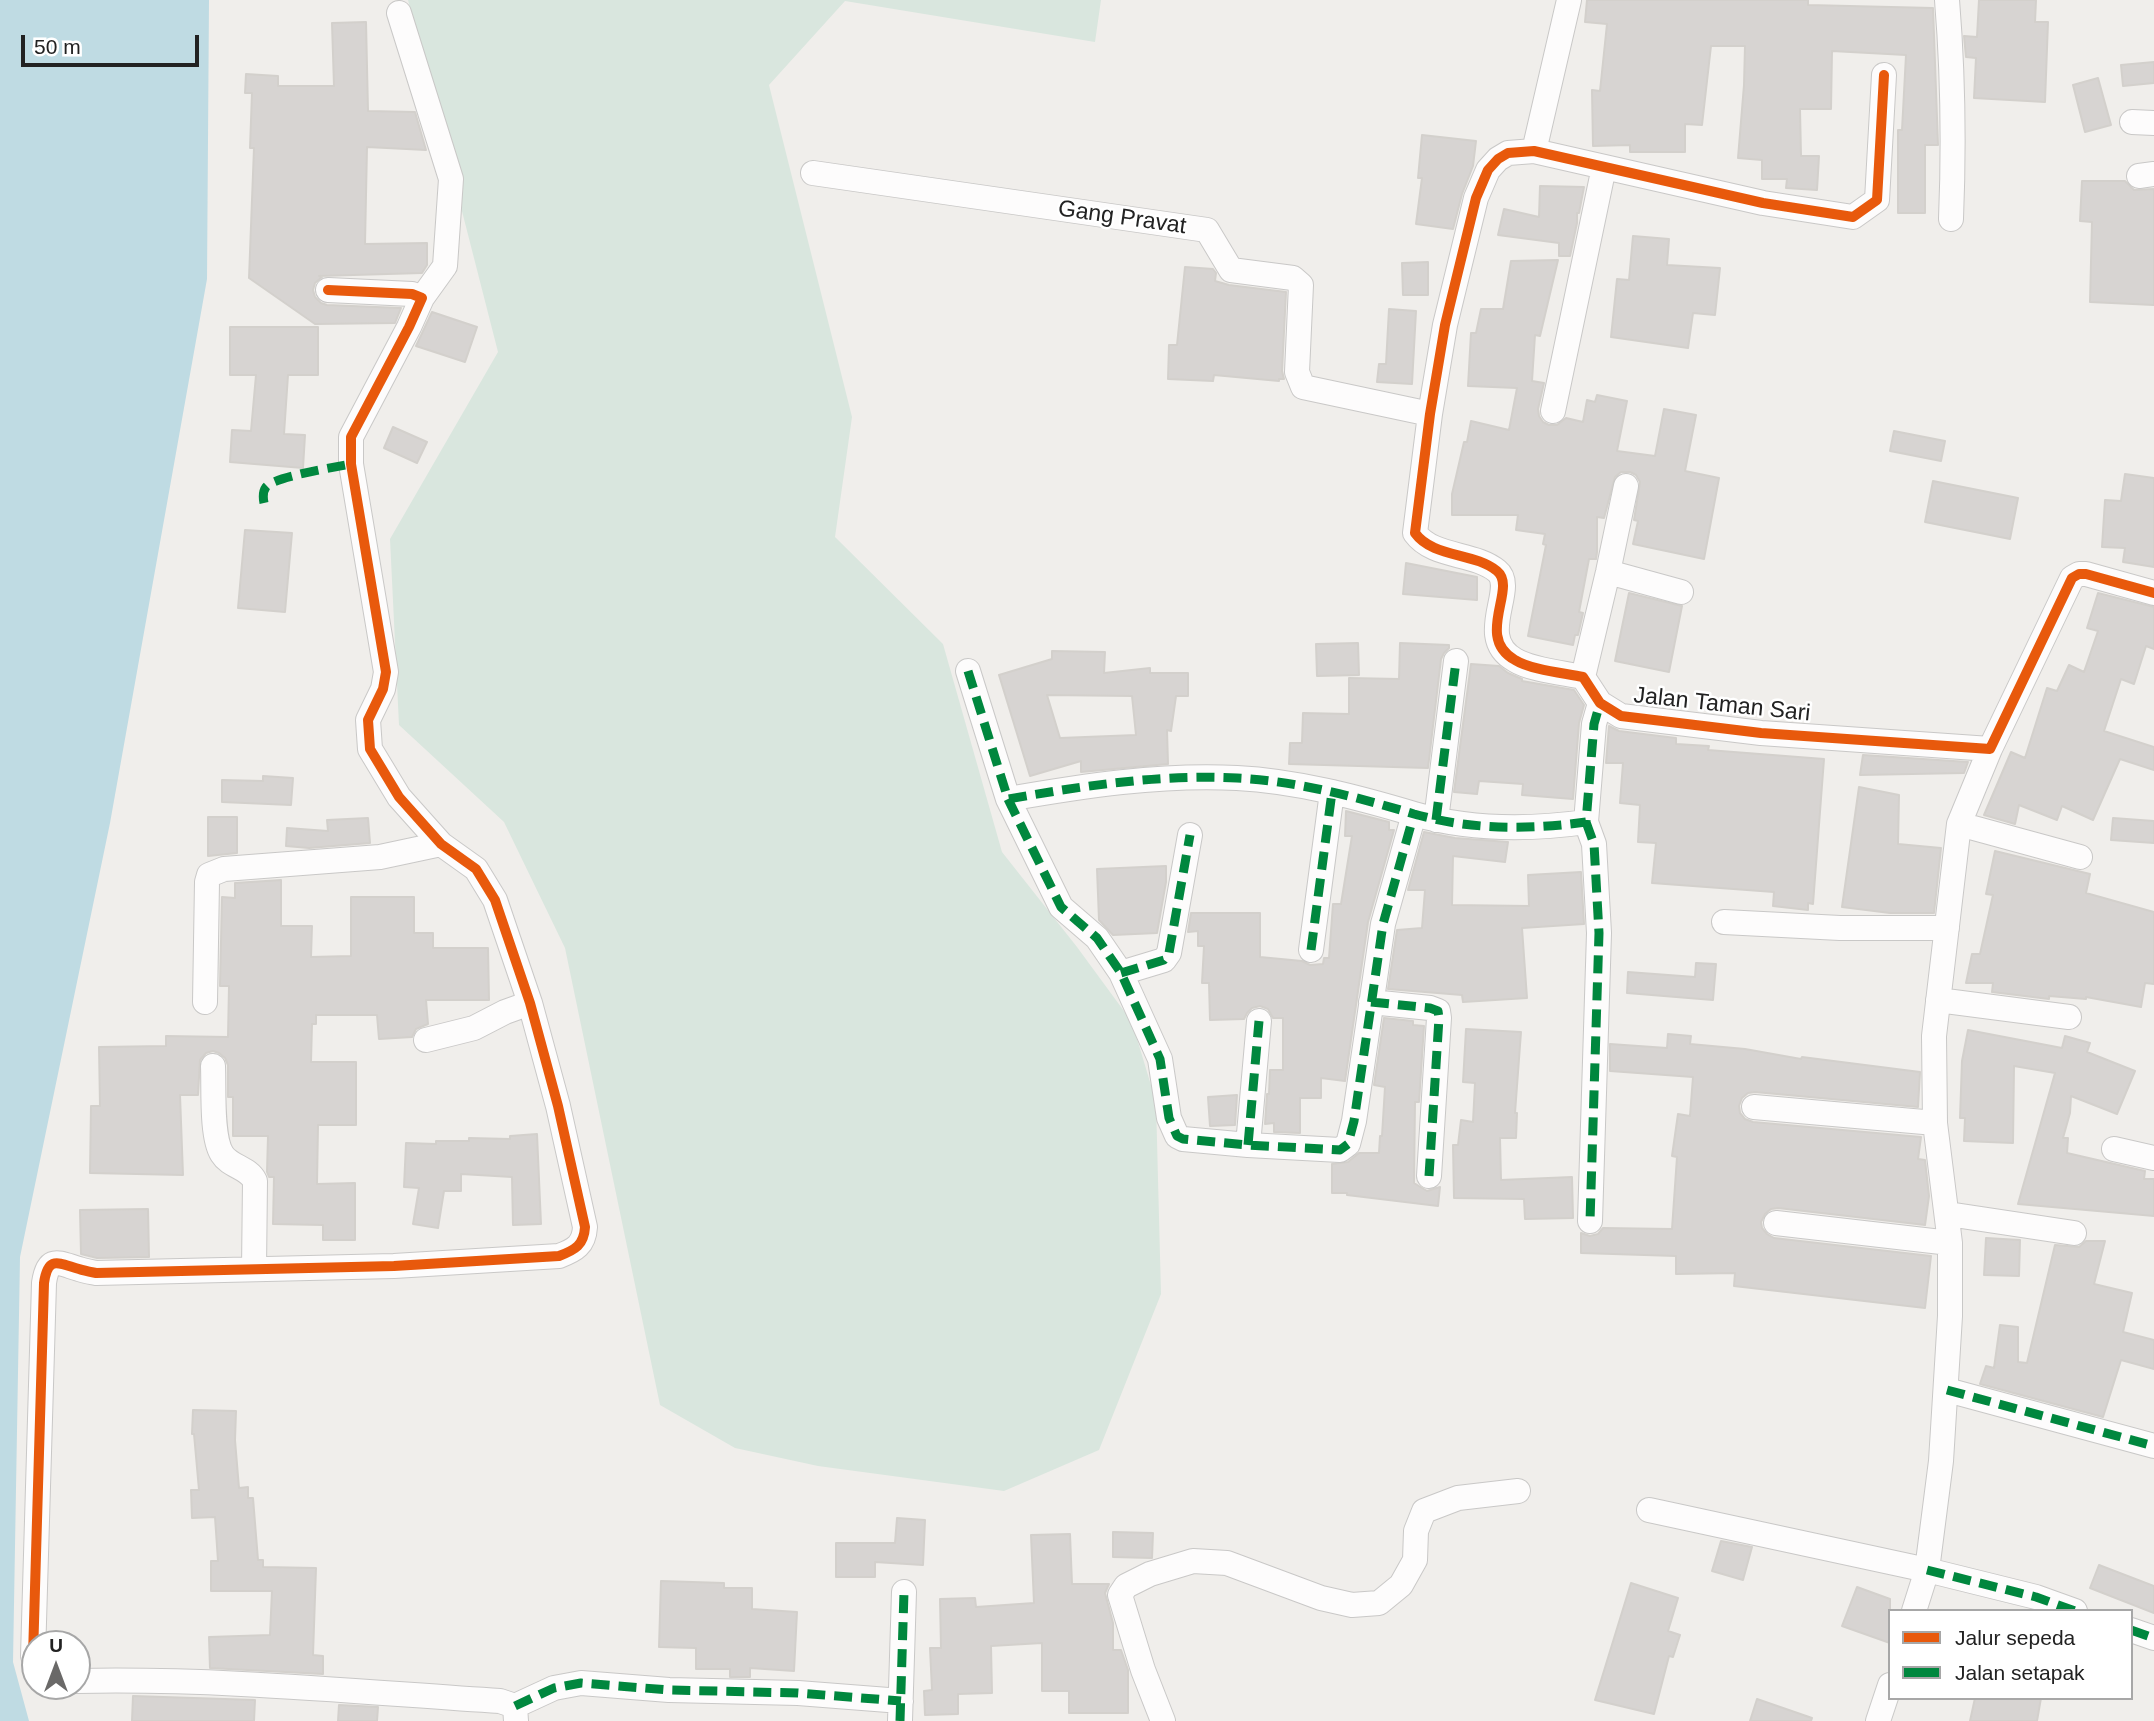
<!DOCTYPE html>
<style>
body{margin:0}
#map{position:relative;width:2154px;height:1721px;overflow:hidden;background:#f0eeeb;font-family:Arial,sans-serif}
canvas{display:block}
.legend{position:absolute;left:1888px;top:1609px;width:245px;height:91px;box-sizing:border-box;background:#fff;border:2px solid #a7a7a7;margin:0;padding:9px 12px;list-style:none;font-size:21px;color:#222}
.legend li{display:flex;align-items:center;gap:14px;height:35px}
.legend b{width:35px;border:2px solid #a7a7a7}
.north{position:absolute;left:21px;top:1630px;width:70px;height:70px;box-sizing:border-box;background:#fff;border:2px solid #a7a7a7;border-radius:50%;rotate:0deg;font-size:19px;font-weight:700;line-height:28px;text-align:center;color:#222}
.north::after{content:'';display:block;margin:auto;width:24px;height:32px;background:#6a6968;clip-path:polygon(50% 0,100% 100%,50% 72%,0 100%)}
.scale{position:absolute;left:21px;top:35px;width:178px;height:32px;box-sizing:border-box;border:4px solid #222;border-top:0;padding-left:9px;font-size:21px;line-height:24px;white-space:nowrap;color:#222;-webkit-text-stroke:5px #fff;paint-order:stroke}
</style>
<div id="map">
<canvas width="2154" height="1721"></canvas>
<ul class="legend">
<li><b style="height:9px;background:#e8590c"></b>Jalur sepeda</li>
<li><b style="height:9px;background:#00873e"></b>Jalan setapak</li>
</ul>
<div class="north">U</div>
<div class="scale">50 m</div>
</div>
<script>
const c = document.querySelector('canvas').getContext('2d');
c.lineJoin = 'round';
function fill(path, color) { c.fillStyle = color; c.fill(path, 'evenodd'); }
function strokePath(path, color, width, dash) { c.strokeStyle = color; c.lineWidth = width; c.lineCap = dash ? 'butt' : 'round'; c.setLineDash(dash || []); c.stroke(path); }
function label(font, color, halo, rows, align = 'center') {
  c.font = font + ' Arial,sans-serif'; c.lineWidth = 5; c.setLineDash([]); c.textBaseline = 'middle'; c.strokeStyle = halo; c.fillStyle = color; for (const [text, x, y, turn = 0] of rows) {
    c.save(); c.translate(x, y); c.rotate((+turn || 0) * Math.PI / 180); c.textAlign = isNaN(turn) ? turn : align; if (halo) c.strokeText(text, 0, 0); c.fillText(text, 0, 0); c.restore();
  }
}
const wetland = new Path2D(`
 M408,0h693l-6,42 -250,-41 -76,84 83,332 -17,120 108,107 59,208 75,95 55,75 24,80 5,192 -62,156 -95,41 -186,-25 -83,-18 -75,-43 -95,-457 -61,-126 -105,-97 -9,-186 108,-187z`);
const water = new Path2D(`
 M0,0h209l-2,279 -97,544 -90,434 -7,405 16,59h-29z`);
const building = new Path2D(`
 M1587,0h221v5l125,3 5,137h-13v68h-27v-83h4l4,-75 -74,-4 -1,58h-31l1,47h18l-2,34 -31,-2 1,-9h-25v-19l-24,-2 6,-73 1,-39h-34l-9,79 -17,-1v28h-55v-7l-37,1 -1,-56 8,1 7,-67 -22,-2z
 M1979,0h57l-1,22h13l-3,80 -71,-4 2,-40 -10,-1 -2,-21 13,1z
 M366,22l2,89 47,1 11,38 -59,-3 -2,97 62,-1v22l-5,8 -103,3 3,1 -7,6 -2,7 2,7 6,6 6,2 74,3 -6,15 -80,1 -66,-46 5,-130h-4l2,-55h-7l1,-19 32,2v10h56l-2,-63z
 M2154,62v21l-31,3 -2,-21z
 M2098,78l13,47 -26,7 -12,-47z
 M1422,135l54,6 -3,25 -11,28 -9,35 -37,-5 6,-46h-4z
 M2082,181h43l9,9 20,-1v116l-64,-3 2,-80 -12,-1z
 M1540,186l44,1 -5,26h-2v10l-7,33h-11v-13l-61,-8 6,-26 35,8z
 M1633,236l36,3 -2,26 53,3 -5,47 -22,-2 -5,35 -77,-11 6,-58 12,1z
 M1558,260l-18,76 -5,-1 -3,46 12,2 -6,26 1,7 4,6 6,3h8l9,-7 17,4 4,-22 8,2 2,-7 30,6 -10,50 38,5 9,-47 32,6 -11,56 34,7 -15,81 -71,-15 5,-23 -4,-1 6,-38 -4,-7 -6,-3h-9l-6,5 -11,41 -7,-1v35l-1,7h-7l-10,53 4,1 -5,22h-3l-2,10 -45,-9 18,-91 -3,-1 2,-10 -29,-4 2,-15h-66v-21l12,-52h3l4,-21 38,9 8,-42 -49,-2 3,-53h5l5,-24h22l8,-48z
 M1428,262v33h-25l-1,-32z
 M1185,267l28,2 3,4 -1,8 14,4 57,7 -4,79 2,8h-5v2l-65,-6 -1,6 -45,-2 1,-34h8z
 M1389,309l27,2 -4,73 -35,-2 2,-18h7z
 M432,312l45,15 -12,35 -49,-16z
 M230,327h88v48h-30l-4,59 21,1 -2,33 -73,-6 2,-32 19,1 5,-56h-26z
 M393,427l34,15 -10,21 -33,-15z
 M1894,431l51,10 -4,20 -51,-10z
 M2125,474l29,4v89l-31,-5 2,-14 -23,-1 3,-47 16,1z
 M1933,481l85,17 -8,41 -85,-17z
 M245,530l47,3 -7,79 -47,-4z
 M1406,563l71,14v23l-74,-6z
 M1629,593l53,13 -13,66 -54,-11z
 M2098,593l56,14v42l-8,-3 -12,38 -13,-5 -17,52 50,16v23l-34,-11 -27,61 -31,-14 -5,14 -38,-15 -4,19 -31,-9 27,-63 14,6 22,-70 10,3 12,-26 15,7 14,-41 -11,-3z
 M1358,643l1,32 -42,1 -1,-32z
 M1400,643l49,2v3l-5,5 -3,6 -13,109 -139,-4 1,-21h12l1,-30 46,1v-36l50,1z
 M1052,651l53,1 -1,21 46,-5v5h38v23h-12l-5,35 -4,-1 1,34 -87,8v-11l-51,15 -31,-101 53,-16zM1047,695l85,1 4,39 -76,3z
 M1471,664l28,2 9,7 14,6v2l52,9 10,15 -5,18 -6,76 -51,-4 1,-11 -44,-3 -2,13 -23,-2z
 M1609,726l10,5 57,7v6l33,2 -1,4 116,9 -11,145 -5,-1v7l-35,-4 1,-14 -122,-9 4,-40 -18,-1 2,-37 -20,-2 3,-40h-17z
 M1863,755l105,7 -4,11 -104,2z
 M263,776l30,2 -2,27 -69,-3v-22l41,1z
 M1859,787l40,8 -1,49 43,4 -7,65h-44l-48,-6z
 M1346,811l43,11v8h5l-26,92 -23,159 -24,-3v20h-21v35l-26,-1v-9l-9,1 2,-30h2l1,-24h13v-52h-10l-5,-9 -8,-3 -8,2 -5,5 -3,6 -34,1 -1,-37h-7l2,-37h-6v-15l-10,1 3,-19h69v44l42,4 8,4 13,-1 1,-6h5l4,-54h8l11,-68h-7z
 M208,817h29v36l-29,3z
 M368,818l2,25 -61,5 -23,-2 1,-18 41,3 -1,-11z
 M2113,818l41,3v22l-43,-3z
 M1424,832l31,6 53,4 -3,20 -52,-6 -1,49 77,1 -1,-31 53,-3 3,52 -62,4 5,70 -64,4 -1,-7 -74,-6 9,-59 25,-2 3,-38h-17z
 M1995,851l95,23 -4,19 68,19v72l-9,-1 -4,24 -55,-10v2l-37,-3v3l-57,-7 1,-9h-27l6,-29h8l13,-59 -7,-1z
 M1166,866v16l-9,51 -44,2 -14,-15 -2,-51z
 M281,880v46h31l-1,31 40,-1v-59h63v36h19v15h55l1,52h-63l2,24 -12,5 -4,8 -33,2 -2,-24h-61v9h-4l-1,38h45v63h-38l-1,59 38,-1v57h-32v-15l-50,-1 1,-47h-5l-2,-5 1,-36h-35v-39h-5v-32l-3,-7 -6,-5 -6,-2 -7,2 -6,7 -2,35h-18l3,80 -93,-2 1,-67h9l-1,-59 67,-1v-10l62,1 1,-51h-9l2,-89 13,1v-15z
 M1696,963l20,1 -3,36 -86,-7 1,-21 67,5z
 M1384,1018l29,3v4l11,1 -5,76h-4l-1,81 13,8 13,-4 -2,19 -91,-11v-2h-15v-29l16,-2 11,-9h20l1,-17h2l3,-49 -11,-2z
 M1466,1029l55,3 -6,81h2l-1,25h-16l1,42 71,-3 1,41 -48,1 -1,-20 -70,-1 -1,-53h5l3,-25 12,2 2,-39 -12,-1z
 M1968,1030l94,18 3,-12 25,7 -3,9 48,19 -18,43 -46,-18 -1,17 -7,25h5l-1,15 78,18 -1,8h10v37l-136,-12 37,-131 -41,-7 -1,77 -49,-2 1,-23h-5l2,-57z
 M1668,1034l23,2 -1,8 55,5 56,10 1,-2 118,15 -2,35 -163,-15 -7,1 -6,5 -3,8 1,7 5,6 8,3 168,15 -3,22 7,1 4,36 -4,29 -147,-17 -7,1 -6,5 -4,8 1,6 5,6 7,4 157,18 -6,52 -191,-22 1,-13 -59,1v-18l-95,-3v-20l9,3 8,-2 5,-6 69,1 5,-72 -5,-1 6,-42 12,2 3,-39 -83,-6v-27l57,4z
 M1237,1095l-2,30 -25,1 -2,-29z
 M537,1134l4,90 -28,1 -1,-48 -51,-3v17h-17l-6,37 -25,-4 6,-36 -15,-1 2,-44 30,1v-3h33v-3l41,1v-3z
 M148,1209l1,48 -52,1 -16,-4 -1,-44z
 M1986,1238l34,2 -1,36 -35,-1z
 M2086,1241h19l-11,43 38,9 -9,39 31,8v29l-33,-9 -18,57 -123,-33 6,-18 8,2 6,-43 18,2v35l9,1 28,-118 24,2z
 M193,1410l43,1 -1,29 4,48 9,-1v11h5l5,62h5v7l53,1 -3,87 10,1v18l-113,-6 -1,-31 61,-2 2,-44h-61v-30h7l-3,-44 -23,1 -1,-28h8l-5,-56h-2z
 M897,1518l28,2 -2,45 -48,-3v15h-39v-34h59z
 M1113,1532l40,1 -1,25 -39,-1z
 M1070,1534l2,50h37l-4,9 8,30v27h8l7,20v43h-59v-22h-27v-48l-51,3 1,47 -34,1v20l-33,1 -1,-24 8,-1 -2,-42h11l-1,-49 35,-1 1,9 58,-4 -3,-68z
 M1721,1541l31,6 -9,33 -31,-9z
 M2099,1565l55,21v27l-64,-25z
 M661,1581l63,2v5h28v21l45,3 -3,59 -44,-3v9h-20v-8h-34v-21l-37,-1z
 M1631,1583l47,15 -10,33 12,4 -7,22 -4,-1 -15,58 -59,-14z
 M1857,1587l33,12v44l-48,-17z
 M133,1696l122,4 -1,21h-122z
 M1975,1698h66l-4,23h-67z
 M1757,1699l55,19 -1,3h-61z
 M339,1705l39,2 -1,14h-39z`);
const minor = new Path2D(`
 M1947,0c6,73 7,146 4,219
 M399,13l52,166 -6,87 -23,32
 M1884,75l-7,125 -24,17 -90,-14 -229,-52 -26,2 -10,6 -10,11 -12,28 -31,127 -15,89 -15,119c18,25 59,19 82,38 21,17 -23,66 18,89 16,10 49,13 68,17l17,26 21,13 140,17 229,16 82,-171 7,-4h7l68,19
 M2132,122l22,1
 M1534,151l35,-151
 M813,173l394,57 24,40 62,8 8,7 -4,87 6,15 127,27
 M2139,176l15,-2
 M1553,411l51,-244
 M1608,572l73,20
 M968,671l40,128c75,-13 152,-25 229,-21 59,3 120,19 177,36
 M1583,677l25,-105 18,-86
 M1008,799l53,108 36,31 24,35 39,86 9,59 8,18 6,3 65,6 92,5 8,-6 6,-23 29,-197 31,-110c56,16 115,16 172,8l8,-98 6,-21
 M1436,820l20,-159
 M1586,822l8,22 5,89 -9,288
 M1959,824l121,33
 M1724,922l116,6h107
 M1311,950l21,-158
 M1121,973l43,-13 5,-7 21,-118
 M1938,1000l131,17
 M205,1002l2,-120 2,-7 15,-6 156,-12 61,-13
 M1371,1002l59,6 8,3 1,7 -10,158
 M426,1040l48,-12 31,-16 25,-9
 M213,1066c1,22 -2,71 9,88 8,13 26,13 33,27l-1,88
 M1754,1107l181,16
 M1248,1145l11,-124
 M2114,1149l40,9
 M1948,1214l126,19
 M1776,1223l174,20
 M1947,1390l207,56
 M1649,1510l278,60 109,27 39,14
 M1914,1611l13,-41 14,-109 9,-145v-73l-15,-120 -1,-87 25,-212 31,-75
 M2131,1630l23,8
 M35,1661l-2,-5 11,-373c4,-28 14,-20 35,-14 6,2 12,3 17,4l298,-7 165,-10c16,-6 25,-11 26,-29l-27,-121 -28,-103 -35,-103 -19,-31 -35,-25 -42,-47 -29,-48 -2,-29 15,-31 3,-17 -35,-208v-27l58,-110 13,-29 -10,-4 -84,-4
 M77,1681c141,-3 283,11 423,20l15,5 1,15
 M515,1706l39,-18 27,-5 88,7 129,3 103,8
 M900,1721l4,-129
 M1163,1721l-20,-51 -23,-75 6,-9 24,-12 43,-13 34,2 94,35 31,7 27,-2 22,-18 14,-25 1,-29 8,-20 34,-13 60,-7
 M1878,1721l12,-36`);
const quiet = new Path2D(`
 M264,503c-1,-5 -1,-12 2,-16 7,-10 70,-20 85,-23
 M968,671l40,128c75,-13 152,-25 229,-21 59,3 120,19 177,36
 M1008,799l53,108 36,31 24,35 39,86 9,59 8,18 6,3 65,6 92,5 8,-6 6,-23 29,-197 31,-110c56,16 115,16 172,8l8,-98 6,-21
 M1436,820l20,-159
 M1586,822l8,22 5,89 -9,288
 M1311,950l21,-158
 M1121,973l43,-13 5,-7 21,-118
 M1371,1002l59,6 8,3 1,7 -10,158
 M1248,1145l11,-124
 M1947,1390l207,56
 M1927,1570l109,27 39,14
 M2131,1630l23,8
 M515,1706l39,-18 27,-5 88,7 129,3 103,8
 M900,1721l4,-129`);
const cycleway = new Path2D(`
 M1884,75l-7,125 -24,17 -90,-14 -229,-52 -26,2 -10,6 -10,11 -12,28 -31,127 -15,89 -15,119c18,25 59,19 82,38 21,17 -23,66 18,89 16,10 49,13 68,17l17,26 21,13 140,17 229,16 82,-171 7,-4h7l68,19
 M35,1661l-2,-5 11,-373c4,-28 14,-20 35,-14 6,2 12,3 17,4l298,-7 165,-10c16,-6 25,-11 26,-29l-27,-121 -28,-103 -35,-103 -19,-31 -35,-25 -42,-47 -29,-48 -2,-29 15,-31 3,-17 -35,-208v-27l58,-110 13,-29 -10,-4 -84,-4`);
const streetNames = [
 ["Gang Pravat",1122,218,8],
 ["Jalan Taman Sari",1722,705,6]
];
fill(wetland, '#d9e6de');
fill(water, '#bfdbe3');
fill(building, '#d7d4d2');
strokePath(building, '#d3d0cc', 2);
strokePath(minor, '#c9c8c7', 26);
strokePath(minor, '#fdfcfc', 24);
strokePath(quiet, '#00873e', 9, [18, 9]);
strokePath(cycleway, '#e8590c', 10);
label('23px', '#222', '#fff', streetNames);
</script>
